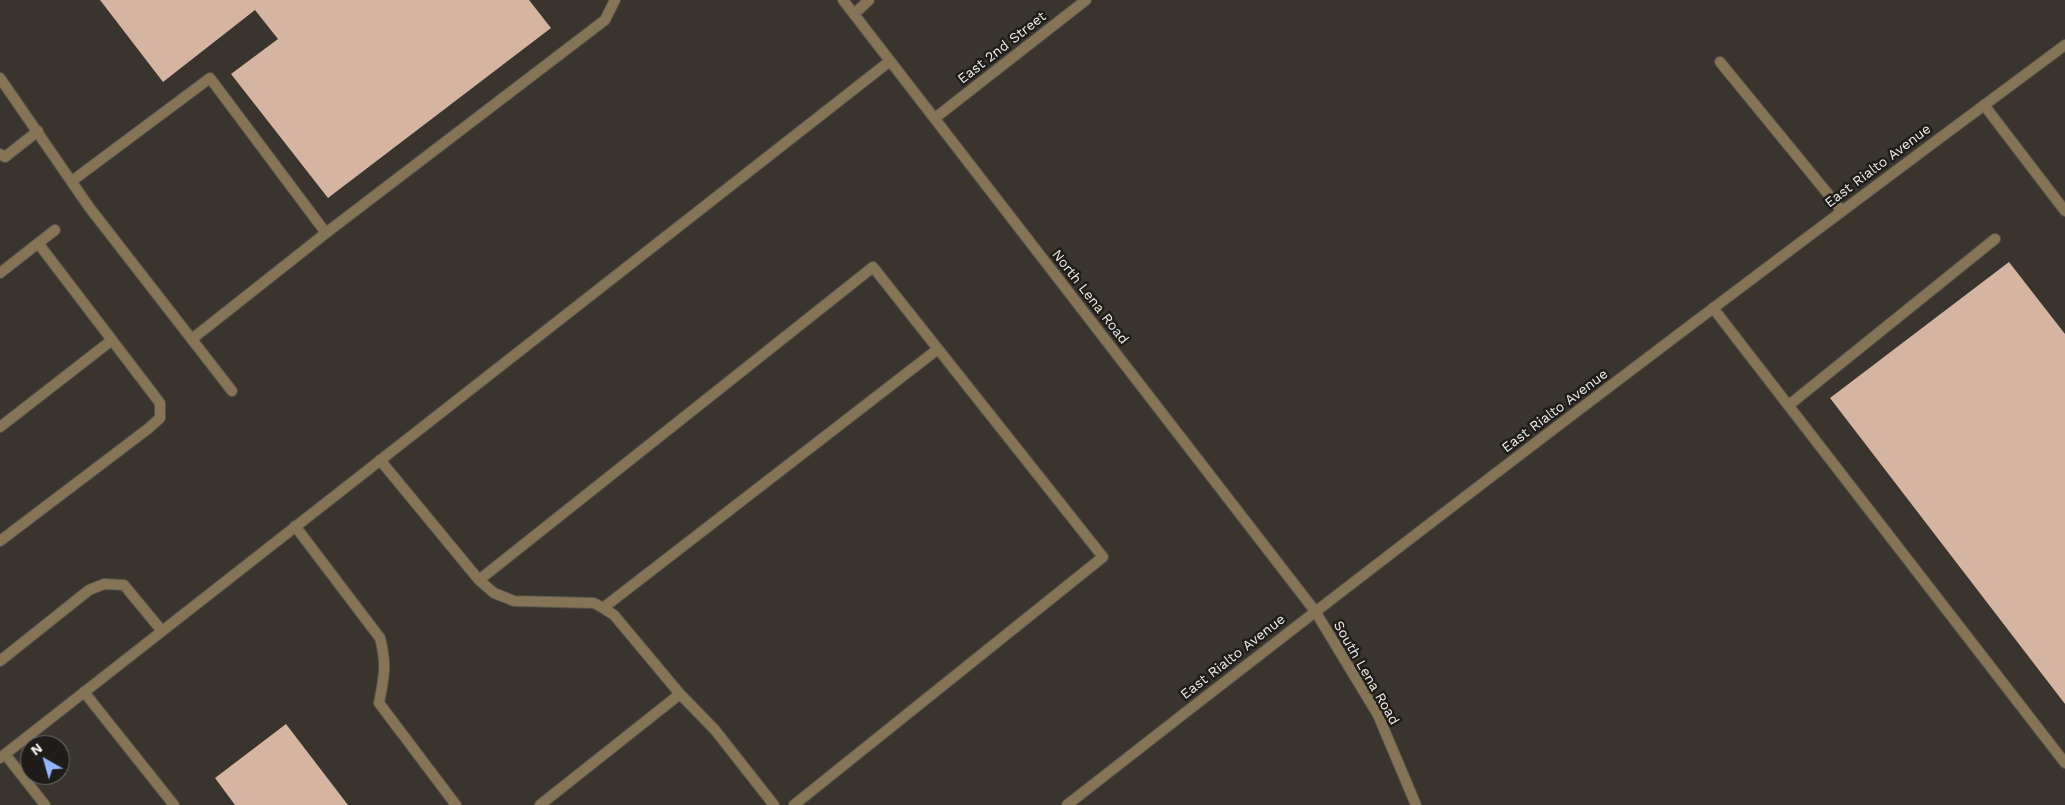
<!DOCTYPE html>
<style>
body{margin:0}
#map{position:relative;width:2065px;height:805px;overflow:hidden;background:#39352e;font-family:"Work Sans",sans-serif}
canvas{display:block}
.north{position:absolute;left:20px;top:735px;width:50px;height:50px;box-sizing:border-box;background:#1f1d1a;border:1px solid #716f6c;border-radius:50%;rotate:322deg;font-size:14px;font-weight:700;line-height:20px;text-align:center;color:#edebe6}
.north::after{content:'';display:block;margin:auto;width:18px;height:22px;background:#92b7fd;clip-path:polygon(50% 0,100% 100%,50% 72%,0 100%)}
</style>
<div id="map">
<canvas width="2065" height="805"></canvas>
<div class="north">N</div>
</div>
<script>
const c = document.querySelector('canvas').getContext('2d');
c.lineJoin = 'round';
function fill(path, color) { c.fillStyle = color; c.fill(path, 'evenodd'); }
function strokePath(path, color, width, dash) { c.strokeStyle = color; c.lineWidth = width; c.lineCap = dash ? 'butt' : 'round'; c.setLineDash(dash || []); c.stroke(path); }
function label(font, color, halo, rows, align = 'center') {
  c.font = font + ' "Work Sans",sans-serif'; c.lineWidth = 5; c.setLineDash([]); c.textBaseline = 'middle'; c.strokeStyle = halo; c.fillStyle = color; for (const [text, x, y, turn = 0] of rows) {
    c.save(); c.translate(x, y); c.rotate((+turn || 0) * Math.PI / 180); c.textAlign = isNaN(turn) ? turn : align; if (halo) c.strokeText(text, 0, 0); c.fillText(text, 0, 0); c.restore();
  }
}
const building = new Path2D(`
 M100,0h429l22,28 -223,170 -97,-124 47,-35 -23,-29 -92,72z
 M2009,262l56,72v370l-235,-306z
 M286,724l62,81h-113l-20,-27z`);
const service = new Path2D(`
 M854,14l15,-14
 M1720,62l122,149
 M0,78l89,129 143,184
 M1984,105l81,106
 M0,154l5,3 33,-26
 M72,181l138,-103 116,155
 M0,273l55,-43
 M1713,308l352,455
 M192,339l134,-106 279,-213 10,-20
 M1789,405l206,-166
 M0,427l112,-87
 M380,460l99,120 15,13 20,8 80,2 9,5 11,7 66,79 -140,111
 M295,526l85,112c7,26 4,40 -1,65l77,102
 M0,541l149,-113 11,-10v-15l-122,-160
 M479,580l394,-313 230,290 -309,248
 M603,608l335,-259
 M0,661l89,-71 15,-6 20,1 38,46
 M84,692l90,113
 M680,694l35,36 59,75
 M5,754l40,51
 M0,758l890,-697`);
const minor = new Path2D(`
 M935,118l151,-118`);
const tertiary = new Path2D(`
 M843,0l472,611 63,104 38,90
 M1067,805c329,-258 662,-511 998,-760`);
const streetNames = [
 ["East 2nd Street",1002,48,-38],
 ["East Rialto Avenue",1878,166,-37],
 ["North Lena Road",1090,297,52],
 ["East Rialto Avenue",1555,411,-37],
 ["East Rialto Avenue",1233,657,-38],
 ["South Lena Road",1366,673,60]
];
fill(building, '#d5b5a2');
strokePath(service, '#56524b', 12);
strokePath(minor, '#56524b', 12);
strokePath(tertiary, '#56524b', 12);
strokePath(service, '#867457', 10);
strokePath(minor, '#867457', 10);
strokePath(tertiary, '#867457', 10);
label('14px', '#edebe6', '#1f1d1a', streetNames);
</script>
